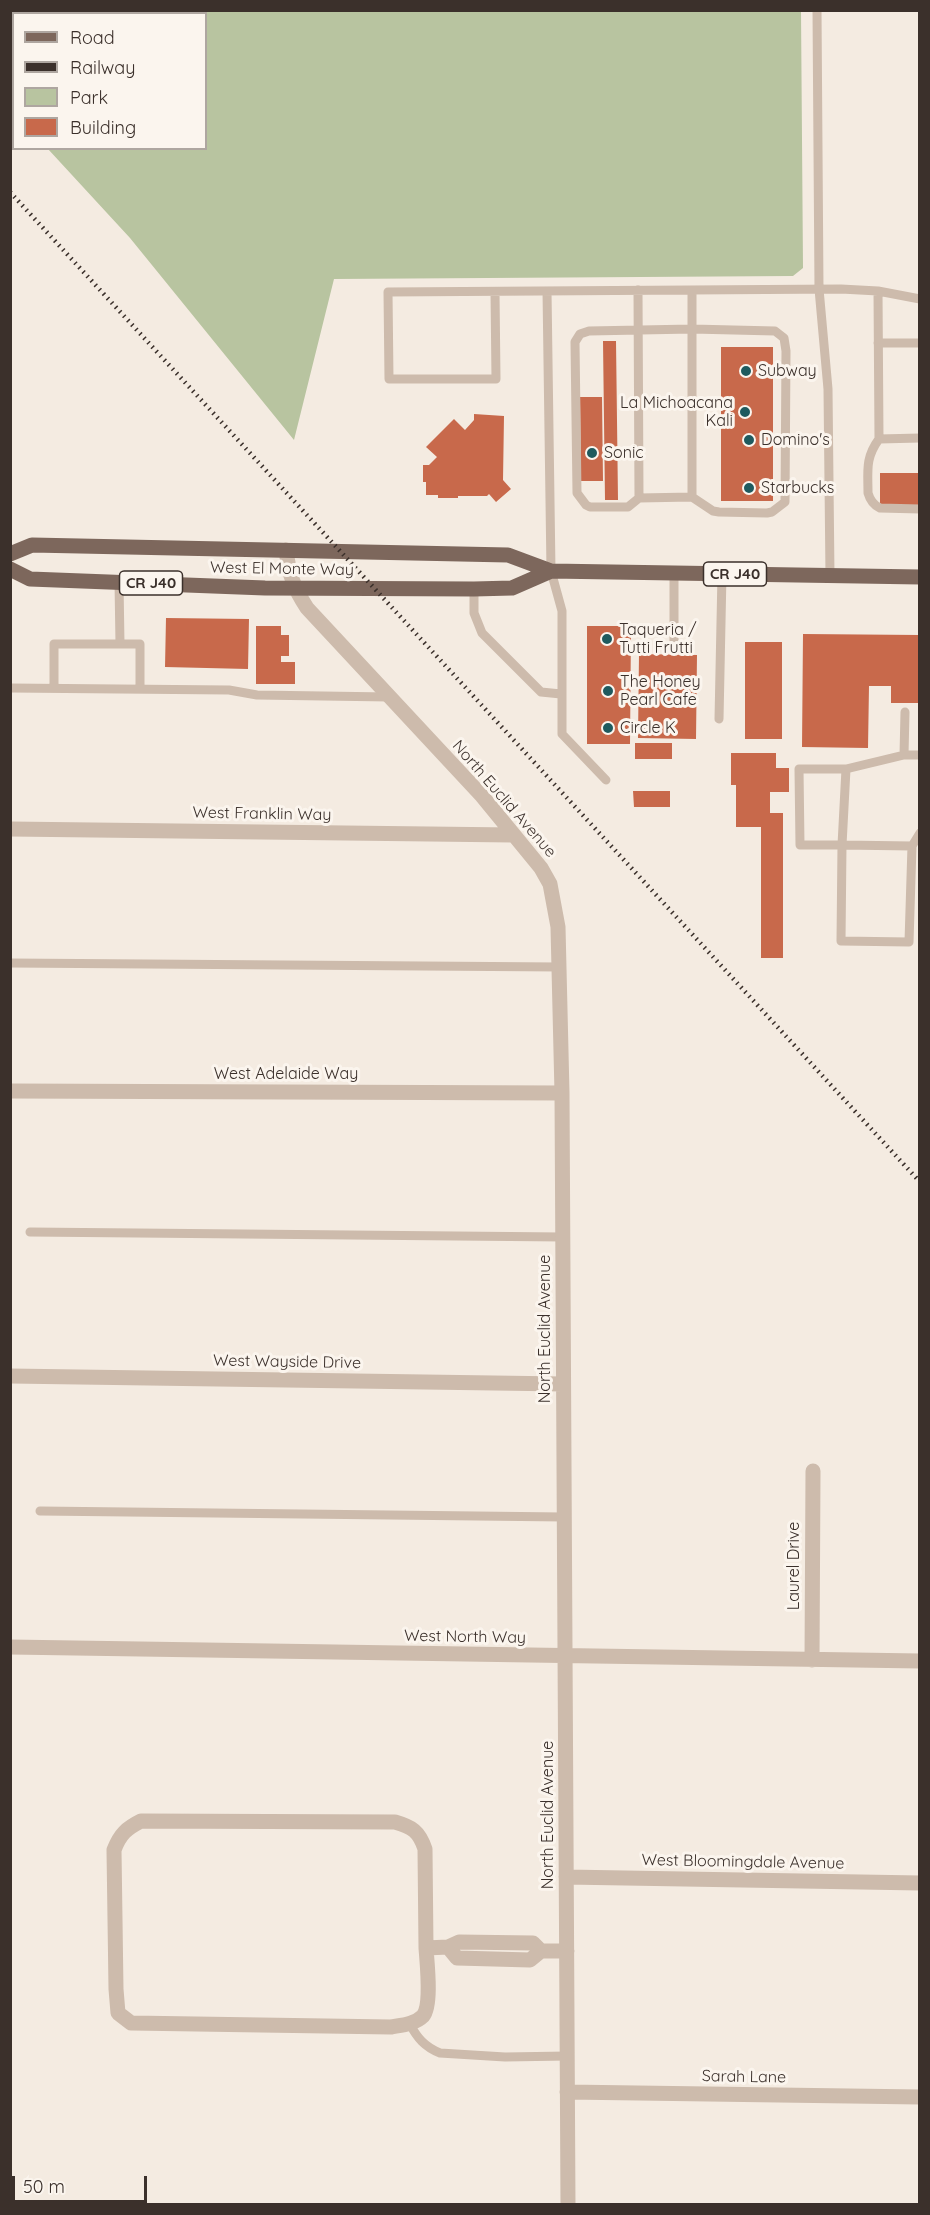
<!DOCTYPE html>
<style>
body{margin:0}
#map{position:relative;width:930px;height:2215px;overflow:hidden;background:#f4ebe1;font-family:Quicksand,sans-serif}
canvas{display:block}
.frame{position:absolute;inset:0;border:12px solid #3b302b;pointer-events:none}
.legend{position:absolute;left:12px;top:12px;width:195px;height:138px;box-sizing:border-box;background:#fbf5ee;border:2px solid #aea6a0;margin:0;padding:8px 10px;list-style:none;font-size:18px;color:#3b302b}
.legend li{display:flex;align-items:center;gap:12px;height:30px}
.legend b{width:30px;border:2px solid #aea6a0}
.scale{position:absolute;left:12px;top:2176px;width:135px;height:27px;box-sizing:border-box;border:3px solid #3b302b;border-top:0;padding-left:8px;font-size:18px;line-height:21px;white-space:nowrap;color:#3b302b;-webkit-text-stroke:4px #fbf5ee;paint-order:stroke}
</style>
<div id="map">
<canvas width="930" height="2215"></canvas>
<div class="frame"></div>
<ul class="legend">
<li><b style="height:8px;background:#7d675c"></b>Road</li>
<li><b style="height:8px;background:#3b302b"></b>Railway</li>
<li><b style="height:16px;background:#b8c4a0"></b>Park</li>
<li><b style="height:16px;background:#c8694b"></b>Building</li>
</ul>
<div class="scale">50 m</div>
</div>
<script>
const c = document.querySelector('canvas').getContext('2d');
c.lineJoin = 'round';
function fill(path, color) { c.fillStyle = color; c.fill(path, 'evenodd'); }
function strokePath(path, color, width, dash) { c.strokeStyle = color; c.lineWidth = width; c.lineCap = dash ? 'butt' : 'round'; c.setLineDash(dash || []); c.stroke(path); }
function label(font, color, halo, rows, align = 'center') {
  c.font = font + ' Quicksand,sans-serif'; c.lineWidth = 6; c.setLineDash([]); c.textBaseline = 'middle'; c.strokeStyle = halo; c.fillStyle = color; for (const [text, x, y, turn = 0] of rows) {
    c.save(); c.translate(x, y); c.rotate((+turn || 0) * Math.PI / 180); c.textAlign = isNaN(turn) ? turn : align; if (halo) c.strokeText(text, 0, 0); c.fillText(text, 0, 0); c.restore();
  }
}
const green = new Path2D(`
 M11,10l790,1 2,257 -10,8 -459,3 -40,161 -164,-202 -82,-89 158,-1v-134h-192l-1,97 -3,-3z`);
const building = new Path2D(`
 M603,341h13l2,159h-13z
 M721,347h52v154h-52z
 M580,397h22l1,84h-22z
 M474,414l30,2 -1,64 8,9 -15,13 -7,-8 -2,2h-29v2h-20v-3h-12v-13h-3v-17h6l8,-8 -11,-10 28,-28 11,11 9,-10z
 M880,473h40v32h-40z
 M166,618l83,1 -1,50 -83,-2z
 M256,626h25v9h8v21h-8v6h14v22h-39z
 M587,626h44l-1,118h-43z
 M803,634l117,1v68h-29v-17h-22l-1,62 -66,-1z
 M745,642h37v97h-37z
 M639,654l58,1 -1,84 -58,-1z
 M635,743h37v16h-37z
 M731,753h45v15h13v24h-19v21h13v145h-22v-131h-25v-42h-5z
 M633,791h37v16h-36z`);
const lane = new Path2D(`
 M817,10l2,279 9,100 2,187
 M638,290l1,208 53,-1v-207
 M547,291l4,280 11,40v123l44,46
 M878,291l1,148 41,-1
 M495,292l1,87h-107l-1,-87 453,-3 37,2 42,8
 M878,343h42
 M879,439c-14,19 -11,32 -11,54 2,7 5,12 12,15l40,1
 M639,498l-11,9h-38l-4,-2 -9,-12 -2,-151 5,-8 9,-3 103,-2 83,2 9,7 2,13 -1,151 -13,10 -5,1 -48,-1 -6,-1 -21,-14
 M674,573v72
 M119,582l1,62
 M474,589v24l8,20 59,59 20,2
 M10,688l219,2 28,5 132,2
 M54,688v-44h86v45
 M905,712l-1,43h16
 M719,719l3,-145
 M846,769h-47l1,76h42l4,-76 58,-14
 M912,846l-70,-1 -1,96 68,1 3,-96 8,-13
 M10,963l550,4
 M30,1232l533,5
 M40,1511l524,6
 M410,2024c7,14 15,23 30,29l65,4 62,-1`);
const street = new Path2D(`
 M286,550c3,25 8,38 21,58l175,188 59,72 9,16 8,43 4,166 6,1111
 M10,829l503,6
 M10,1091l552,2
 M10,1376l553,8
 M10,1647l910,14
 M812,1660l1,-189
 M566,1877l354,6
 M426,1948l-1,-99c-6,-18 -13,-22 -30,-27l-254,-1c-14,7 -21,13 -27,29l2,139 2,24 13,10 260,4c11,-2 24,-3 32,-11 9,-11 4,-53 3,-68l22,-1
 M541,1951l-8,-8 -74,-1 -11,5 9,11 73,2 11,-9h26
 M567,2092l353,5`);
const primary = new Path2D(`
 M10,554l22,-9 476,10 43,16 369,6
 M10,569l20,10 235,9 209,1 38,-1 39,-17`);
const rail = new Path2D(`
 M10,192l910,990`);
const markers = [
 [746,371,6,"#1f5a5e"],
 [745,412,6,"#1f5a5e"],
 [749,440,6,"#1f5a5e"],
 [592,453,6,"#1f5a5e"],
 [749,488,6,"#1f5a5e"],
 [607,639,6,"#1f5a5e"],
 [608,691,6,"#1f5a5e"],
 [608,728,6,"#1f5a5e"]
];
const shields = [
 [735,574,63],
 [151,583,63]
];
const shieldNames = [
 ["CR J40",735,574],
 ["CR J40",151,583]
];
const poiNames = [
 ["Subway",758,371],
 ["La Michoacana",733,403,"right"],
 ["Kali",733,421,"right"],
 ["Domino's",761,440],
 ["Sonic",604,453],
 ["Starbucks",761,488],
 ["Taqueria /",619,630],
 ["Tutti Frutti",619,648],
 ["The Honey",620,682],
 ["Pearl Cafe",620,700],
 ["Circle K",620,728]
];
const streetNames = [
 ["West El Monte Way",282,569,1],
 ["North Euclid Avenue",504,799,49],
 ["West Franklin Way",262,814,1],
 ["West Adelaide Way",286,1074],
 ["North Euclid Avenue",545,1329,-90],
 ["West Wayside Drive",287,1362,1],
 ["Laurel Drive",794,1566,-90],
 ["West North Way",465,1637,1],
 ["North Euclid Avenue",548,1815,-90],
 ["West Bloomingdale Avenue",743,1862,1],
 ["Sarah Lane",744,2077,1]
];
fill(green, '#b8c4a0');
fill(building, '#c8694b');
strokePath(lane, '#cdbbac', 9);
strokePath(street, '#cdbbac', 15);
strokePath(primary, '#7d675c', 15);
strokePath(rail, '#3b302b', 4.5, [1.5, 4.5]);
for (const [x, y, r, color] of markers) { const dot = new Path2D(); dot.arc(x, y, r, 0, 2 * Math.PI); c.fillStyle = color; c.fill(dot); strokePath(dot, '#fbf5ee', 2); }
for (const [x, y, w] of shields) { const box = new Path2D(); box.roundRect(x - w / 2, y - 12, w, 24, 4.5); c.fillStyle = '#fbf5ee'; c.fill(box); strokePath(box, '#3b302b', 1.5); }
label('bold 15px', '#3b302b', null, shieldNames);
label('16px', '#3b302b', '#fbf5ee', poiNames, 'left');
label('16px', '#3b302b', '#fbf5ee', streetNames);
</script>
